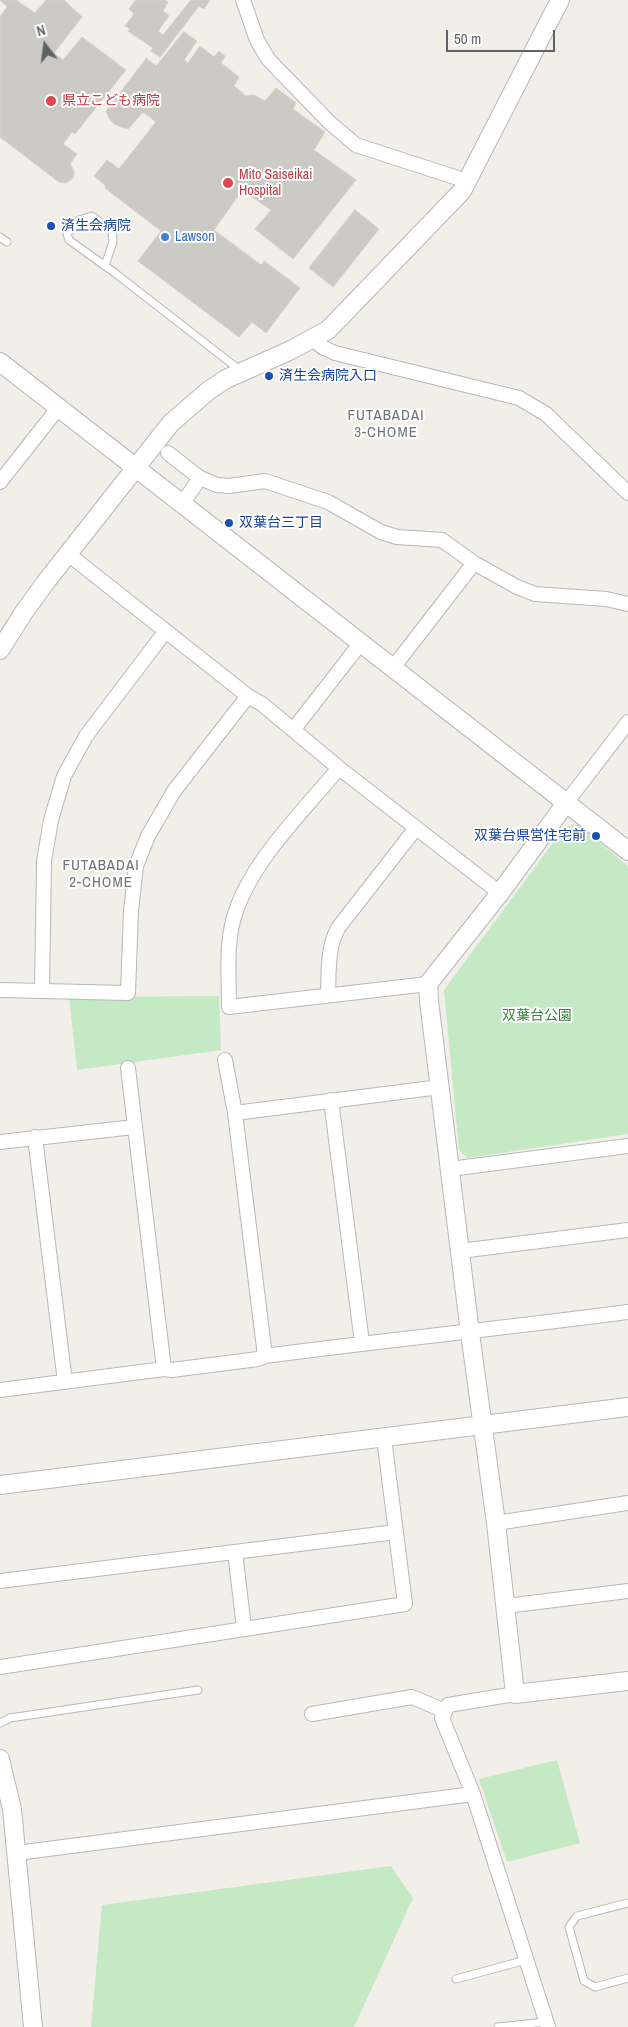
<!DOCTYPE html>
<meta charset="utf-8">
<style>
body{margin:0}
#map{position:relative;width:628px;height:2027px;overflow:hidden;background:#f1efe8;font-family:"Archivo Narrow",sans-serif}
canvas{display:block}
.north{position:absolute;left:20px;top:20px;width:50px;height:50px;-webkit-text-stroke:4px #fff;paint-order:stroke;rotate:345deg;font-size:14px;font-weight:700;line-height:20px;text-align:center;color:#5f6368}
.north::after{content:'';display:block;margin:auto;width:18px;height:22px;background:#5f6368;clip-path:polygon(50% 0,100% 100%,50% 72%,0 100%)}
.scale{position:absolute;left:446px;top:30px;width:109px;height:22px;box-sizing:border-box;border:2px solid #5f6368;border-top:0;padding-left:6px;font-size:15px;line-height:18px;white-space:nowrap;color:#5f6368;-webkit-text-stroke:4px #fff;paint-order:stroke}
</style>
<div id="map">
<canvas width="628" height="2027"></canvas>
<div class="north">N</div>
<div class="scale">50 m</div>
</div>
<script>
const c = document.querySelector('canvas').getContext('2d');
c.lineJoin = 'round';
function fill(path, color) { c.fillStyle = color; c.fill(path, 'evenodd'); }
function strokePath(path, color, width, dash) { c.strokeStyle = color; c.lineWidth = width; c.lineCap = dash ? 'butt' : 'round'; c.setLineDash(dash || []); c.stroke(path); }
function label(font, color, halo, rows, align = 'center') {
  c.font = font + ' "Archivo Narrow","Noto Sans JP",sans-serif'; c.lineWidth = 4; c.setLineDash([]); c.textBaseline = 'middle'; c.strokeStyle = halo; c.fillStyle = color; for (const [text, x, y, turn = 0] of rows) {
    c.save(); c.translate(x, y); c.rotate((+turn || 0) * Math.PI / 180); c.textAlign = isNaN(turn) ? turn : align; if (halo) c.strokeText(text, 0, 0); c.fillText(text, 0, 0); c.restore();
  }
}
const green = new Path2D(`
 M577,824l51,42v268l-161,24 -8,-8 -15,-160 121,-163z
 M219,996l2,54 -144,20 -8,-73z
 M557,1760l23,83 -73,19 -28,-83z
 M391,1866l22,32 -59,129h-263l11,-122z`);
const building = new Path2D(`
 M0,0h16l19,13 11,-13h18l18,17 -28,36 9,7 19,-23 44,33 -51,64 -3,-2 -9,12 14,10 -7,10 4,7 -1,7 -7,5 -7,-1 -4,-3 -55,-42v-120l7,-10z
 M136,0h29l3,2 -5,9 6,5 -11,15 5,4 28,-35h19l-6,9 -5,-3 -39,51 -9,-6 2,-3 -25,-17 2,-2 -5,-3 9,-12 -5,-5z
 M184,32l13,9 -13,19 4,3 12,-17 14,11 5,-6 6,5 -4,7 18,14 -5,9 12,10 8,-1 11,6 11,-13 20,15 -3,6 32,23 -11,18 42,30 -63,79 -38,-30 16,-19 -29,-20 -28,40 47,35 3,-4 36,27 -34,45 -14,-11 -13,15 -101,-76 23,-30 -56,-43 1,-2 -12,-10 13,-16 12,9 37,-47 -13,-10 -15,17 -7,-2 -7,-3 -5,-6 -3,-7 39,-51 1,-2 10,8z
 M355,210l24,19 -46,58 -24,-19z`);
const service = new Path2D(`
 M0,237l7,5
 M105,265l8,-23 -1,-11 -20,-15 -13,4 -12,14 2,6 46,33 126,98
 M0,1723l10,-5 188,-28
 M628,1903l-51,13 -8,11 15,54 11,6 33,-9
 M456,1979l70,-19
 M498,2027l48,-5`);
const minor = new Path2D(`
 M243,0l14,40 11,19 61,63 27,23 111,36
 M312,339l12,9 11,5 184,45 27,16 82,79
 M168,453l32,25 17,7 12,1 36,-5 63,21 53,30 16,5 45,3 32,23 43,24 18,7 71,5 22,5
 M0,482l59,-75
 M182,504l18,-26
 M68,554l180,142 14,8 77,64 161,125
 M392,669l82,-106
 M293,730l67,-86
 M339,768c-34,41 -84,90 -102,140 -12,31 -8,67 -8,99l199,-23
 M566,803l62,-81
 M0,990l128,3 3,-82 5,-45 12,-30 26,-45 74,-95
 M42,990l2,-129 7,-41 13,-44 22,-40 79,-104
 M328,995c1,-24 -1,-46 10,-67l78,-100
 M225,1060l10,53
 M128,1068l36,301
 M331,1100l31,243
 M35,1137l30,245
 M0,1142l134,-15
 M450,1169l178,-23
 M460,1251l168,-21
 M265,1356l-30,-243 205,-26
 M0,1390l164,-21 8,1 86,-11 7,-3c121,-16 242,-28 363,-44
 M496,1523l132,-20
 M235,1552l9,76
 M0,1581l396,-49
 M506,1606l122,-15
 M0,1667l405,-63 -21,-166
 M515,1694l-67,11 -6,13 31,76 75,233
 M312,1714l100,-17 33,14
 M17,1853l456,-59`);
const tertiary = new Path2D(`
 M0,362l628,489
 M0,650l24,-38 21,-29 126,-160 37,-32 18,-12 63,-28 39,-21 134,-139 98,-191
 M566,803l-66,90 -72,91 1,17 41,332 26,190 19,171 113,-13
 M0,1485l628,-78
 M0,1759l12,50 21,218`);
const markers = [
 [51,101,6,"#e0444e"],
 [228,183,6,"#e0444e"],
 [51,226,5,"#1a4fb4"],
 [165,237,5,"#3f7fe0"],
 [269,376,5,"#1a4fb4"],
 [229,523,5,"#1a4fb4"],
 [596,836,5,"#1a4fb4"]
];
const healthNames = [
 ["県立こども病院",62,101],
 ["Mito Saiseikai",239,175],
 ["Hospital",239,191]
];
const transitNames = [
 ["済生会病院",61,226],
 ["済生会病院入口",279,376],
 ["双葉台三丁目",239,523],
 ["双葉台県営住宅前",586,836,"right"]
];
const shopNames = [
 ["Lawson",175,237]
];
const parkNames = [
 ["双葉台公園",537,1016]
];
const neighbourhoodNames = [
 ["FUTABADAI",386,416],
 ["3-CHOME",386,433],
 ["FUTABADAI",101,866],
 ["2-CHOME",101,883]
];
fill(green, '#c5e8c5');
fill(building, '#cccac5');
strokePath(building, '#d6d1c6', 1);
strokePath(service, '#b5b8bc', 9);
strokePath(minor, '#b5b8bc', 16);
strokePath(tertiary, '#b5b8bc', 20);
strokePath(service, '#fff', 7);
strokePath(minor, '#fff', 14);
strokePath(tertiary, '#fff', 18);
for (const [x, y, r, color] of markers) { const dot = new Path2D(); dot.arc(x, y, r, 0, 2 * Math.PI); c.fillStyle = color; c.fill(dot); strokePath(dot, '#fff', 2); }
label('14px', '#be3a42', '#fff', healthNames, 'left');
label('14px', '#164399', '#fff', transitNames, 'left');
label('14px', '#366cbe', '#fff', shopNames, 'left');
label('14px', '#348238', '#fff', parkNames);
c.letterSpacing = '1px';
label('15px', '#70757a', '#fff', neighbourhoodNames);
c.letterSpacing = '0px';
</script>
